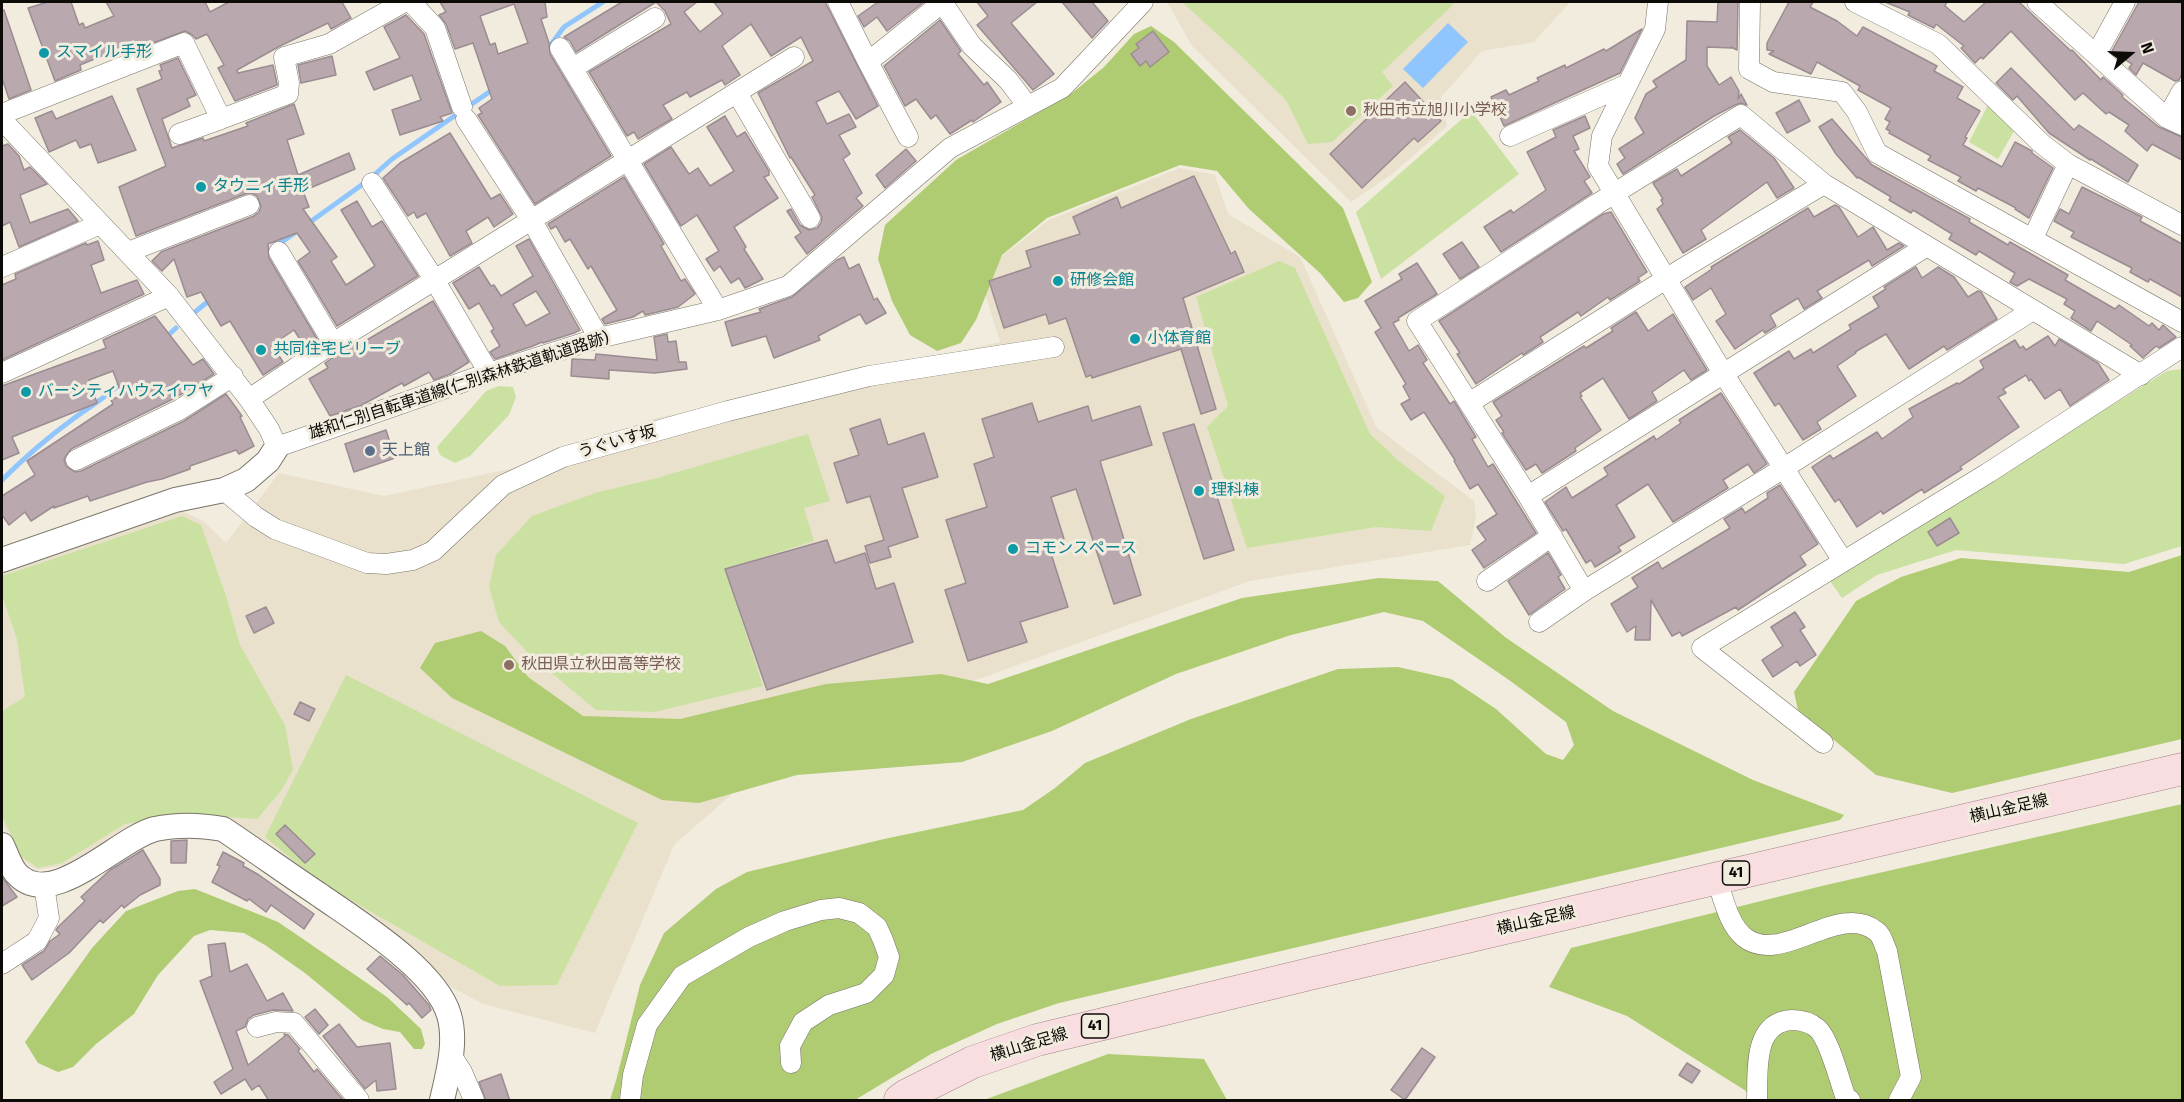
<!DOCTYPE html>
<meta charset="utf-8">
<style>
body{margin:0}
#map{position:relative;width:2184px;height:1102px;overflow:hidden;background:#f1ecde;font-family:"Fira Sans",sans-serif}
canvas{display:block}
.frame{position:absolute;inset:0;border:3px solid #0d0b07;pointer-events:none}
.north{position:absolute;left:2100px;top:24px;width:60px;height:60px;-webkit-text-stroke:4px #f1ecde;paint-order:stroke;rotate:71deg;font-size:16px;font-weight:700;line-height:24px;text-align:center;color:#0d0b07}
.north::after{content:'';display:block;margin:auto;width:21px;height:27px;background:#0d0b07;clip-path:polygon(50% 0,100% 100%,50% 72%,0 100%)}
</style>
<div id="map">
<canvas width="2184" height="1102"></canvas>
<div class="frame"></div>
<div class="north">N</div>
</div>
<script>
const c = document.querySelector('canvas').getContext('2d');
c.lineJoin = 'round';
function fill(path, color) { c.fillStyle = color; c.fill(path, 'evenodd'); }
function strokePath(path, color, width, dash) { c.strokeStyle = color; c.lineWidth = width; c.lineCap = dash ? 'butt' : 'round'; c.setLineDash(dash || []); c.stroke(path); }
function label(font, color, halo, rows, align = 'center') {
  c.font = font + ' "Fira Sans","Noto Sans JP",sans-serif'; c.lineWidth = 6; c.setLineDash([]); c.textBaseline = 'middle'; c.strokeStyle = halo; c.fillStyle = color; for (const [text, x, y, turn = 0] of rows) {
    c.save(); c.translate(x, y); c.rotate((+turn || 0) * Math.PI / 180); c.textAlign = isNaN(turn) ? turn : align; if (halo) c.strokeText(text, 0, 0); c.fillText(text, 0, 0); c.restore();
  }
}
const built = new Path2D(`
 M1167,2h403l-36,40 -52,9 -41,46 6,29 -56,49 -40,27 -159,-156z
 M1180,168l35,7 13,39 72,43 77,171 97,73 2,15 -6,29 -220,36 -468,169 -108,95 -79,188 -112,-29 -32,-17 -40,-40 -95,-60 -67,-55 -21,-12 -43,-5 -55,12 -65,38 -28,5 -17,-11 -18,-36v-252l180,-60 21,10 23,22 53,-70 105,23 126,-27 143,-50 206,-44 141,-33 -21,-68 70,-54z`);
const green = new Path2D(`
 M1182,2h274l-74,70 11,14 -61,56 -24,2 -22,-44 -48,-47z
 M1988,105l26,26 -16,28 -29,-17z
 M1471,111l48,63 -138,105 -25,-67z
 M1279,261l16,7 75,166 30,28 45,34 -14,35 -55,-4 -129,21 -40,-121 21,-21 -32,-109z
 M2182,369v177l-58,18 -168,-14 -79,25 -35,23 -12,-17 337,-210z
 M499,386l14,1 3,10 -7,18 -39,41 -15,7 -15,-8 -3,-8 49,-56z
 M808,434l22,67 -26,7 10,33 -89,28 38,117 -109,26 -58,-2 -66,-55 -31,-33 -10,-35 7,-32 36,-39 63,-23 62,-15z
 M182,516l19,9 25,71 14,49 45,80 8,45 -12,21 -24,28 -72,-5 -60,10 -63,39 -24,5 -16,-11 -20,-41v-105l23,-14 -8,-58 -15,-43v-20z
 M346,675l292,148 -81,162 -57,1 -179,-103 -56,-46z`);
const forest = new Path2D(`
 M1151,26l23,16 169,166 29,74 -14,16 -14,4 -24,-29 -71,-64 -32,-38 -37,-6 -133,53 -45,37 -26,65 -15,23 -24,8 -27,-16 -18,-34 -14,-42 7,-34 71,-65 116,-67 32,-26 30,-33z
 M2182,555v184l-230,54 -76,-18 -78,-65 -4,-18 62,-91 45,-24 60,-19 168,14z
 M1379,578l59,3 67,56 108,74 140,69 91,35 -4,5 -781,183 -62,21 -66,30 -76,46h-245l7,-23 23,-92 24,-52 52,-44 31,-17 137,-33 139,-29 32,-22 30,-25 106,-44 147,-50 60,-2 53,12 45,30 50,45 17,6 11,-15 -8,-23 -57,-42 -86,-59 -39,-9 -93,23 -115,39 -124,57 -90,31 -165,13 -98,28 -37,-3 -210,-102 -32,-30 15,-25 46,-12 24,15 23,31 55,39 97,3 146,-35 115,-10 47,10 254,-86z
 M2182,804v296h-431l-5,-9 -119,-75 -78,-29 22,-39 255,-63z
 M195,889l83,33 28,19 81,56 34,32 4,15 -3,5h-8l-14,-17 -17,-3 -21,-9 -57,-47 -40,-28 -21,-12 -34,-3 -16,6 -36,39 -24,39 -38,30 -23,23 -15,5 -20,-9 -13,-21 67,-94 34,-37 52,-20z
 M1108,1054l96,5 23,41h-243z`);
const water = new Path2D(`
 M1448,23l20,19 -45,46 -20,-19z`);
const stream = new Path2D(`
 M546,51l18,-24 39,-25
 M373,176l19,-17 103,-71
 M306,225l57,-41
 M276,246l20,-14
 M195,312l16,-13
 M164,339l12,-11
 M2,480c22,-22 45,-42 71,-61 17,-13 34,-22 49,-37`);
const building = new Path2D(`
 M48,2h23l8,23 4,-2 2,5 29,-12 -8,-14h99l5,10 19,-10h113l9,16 -20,11 -3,-6 -48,23 -43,24 1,3 35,-8 4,19v1l-42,16 -17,-33 6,-3 -17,-31 -11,5 -5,-5 -6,-3 -62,23 -2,-6 -41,17 1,5 -26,11 -27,-73z
 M440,2h105l2,15 -6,2 8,24 1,11 61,102 -76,48 -57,-89 4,-2 -3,-5 13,-9 -19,-56 -18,6 -9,-25 -7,-9 7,-3zM514,4l14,39 -30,11 -3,-11 -5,2 -10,-29z
 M622,2h75l-13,10 16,20 23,-18 -9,-12h111l53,104 -22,13 -17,-28 -23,11 11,22 22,-10 7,13 -17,8 11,19 -7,5 19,34 -6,5 7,8 -56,48 -12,-17 6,-4 -14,-22 4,-2 9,16 9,5 8,-2 4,-5 1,-6 -10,-20 3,-2 -24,-38 -1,1 -32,-65 55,-32 -12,-24 -30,19 -20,-32 -29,22 18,29 -15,10 -3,-5 -32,17 -3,-5 -24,13 9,14 -34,20 -4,-7 -7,4 -38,-64 82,-48 -6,-13 -9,-9 -80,50 -6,-11 -6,-4z
 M878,2h46l-37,29 -10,-14 -13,10 -6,-11z
 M977,2h60l-26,21 43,51 -21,16 -56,-65 11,-9z
 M1062,2h30l16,19 -16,17z
 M1718,2h20l-1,48 -6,-3 1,1 -25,-1v19l12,19 12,-8 8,14 -1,8 3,-5 6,11 -6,-2 -6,2 -21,11 -91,58 -6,-10 8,-6 -6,-9 25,-16 -9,-15 11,-24 11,-7 -4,-6 33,-21 1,-39 30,1z
 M1789,2h24l-3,5 27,14 20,15 6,-9 74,39 -3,5 29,16 -6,11 23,13 -15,26 2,1 -4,7 39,22 13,-25 17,9v2l21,15 -24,50 -14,-9 1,-1 -38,-20 -2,3 -18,-10 3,-4 -33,-17 3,-4 -42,-23 1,-2 -4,-2 4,-7 -5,-3 6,-11 -33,-18 2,-4 -43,-24 -6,12 -42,-20 5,-3 -7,-1v-7z
 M1885,2h62l-2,4 19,16 22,-20h33l52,49 1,-1 29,30 2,-3 9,8 11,10 -1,2 37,30 23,10v23l-30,-16 -5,7 -22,-20 4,-6 -20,-13 -3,2 -23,-21 -8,7 -64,-69 -28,28 -2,-2 -6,6 -14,-15 3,-2 -28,-22 -2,4 -26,-13 2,-3z
 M2139,2h43v72l-3,6 -4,1 -32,-18 -7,12 -7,-7 3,-4 -20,-13z
 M2,10h2l27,80 -22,9 -7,-21z
 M406,15l18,19 28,79 -12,4 3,4 -43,14 -8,-25 29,-10 -9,-25 -38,15 -8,-18 34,-14 -16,-31z
 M940,20l21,31 -3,3 26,31 3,-3 14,20 -28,20 -1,-2 -22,14 -14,-19 -5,4 -15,-20 -11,7 -21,-40z
 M1642,29l-22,44 -116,53 -13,-29 15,-7 3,5 30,-14 -2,-3 28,-13 1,3 38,-19 2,2z
 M1153,31l16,21 -19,15 -4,-6 -6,5 -9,-12 8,-6 -3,-4z
 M332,56l4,19 -35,8 -3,-18z
 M178,58l18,37 -9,4 3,7 -28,13 10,29 31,-10 1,3 44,-15 -2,-3 48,-19 10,30 -17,6 11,35 51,-22 6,16 -52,22 6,16 -6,2 34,48 -6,4 15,24 29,-19 -34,-56 16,-9 15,26 10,-6 36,55 -81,50 -39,-65 12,-9 -13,-19 -29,11 1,14 48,81 -12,8 -11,-17 -22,15 11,17 -20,13 -33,-54 -9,5 -20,-34 -14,5 -13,-38 -12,12 -10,-10 9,-9 93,-36 5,-4 2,-6 -4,-10 -6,-3 -6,1 -109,42 -17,-49 47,-21 -29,-77 25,-10 -3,-8 3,-1 -2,-5z
 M2011,68l63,62 5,-5 59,40 -10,17 -37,-23 -1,1 -41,-27 -32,-37 -4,4 -17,-17z
 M1405,82l36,39 -23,21 -4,-4 -52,50 -32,-34z
 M112,96l24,54 -38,13 -7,-19 -11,4 -4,-8 -27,12 -14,-34 17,-7 4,8z
 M1799,100l11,21 -23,12 -11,-20z
 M725,116l12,21 8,-5 24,39v4l-5,2 14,21 -44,29 12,20 -2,2 19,30 -18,9 -6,-10 -8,5 -11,-17 -6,5 -8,-12 13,-8 -22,-36 -16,11 -37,-62 27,-17 18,27 9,-6 12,18 24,-15 -27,-44z
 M1585,116l5,12 -17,8 6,13 -5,2 16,26 -6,4 8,12 -91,59 -17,-25 27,-17 2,3 33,-23 -19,-38 29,-15 -3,-7z
 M1832,119l40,46 98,54 -1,3 39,23 2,-3 58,33 -3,5 50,29 4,-4 30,21 3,-3 7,7 4,-5 13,12 -17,11 -3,-2 -13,12 -13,-12 2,-1 -35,-24 -6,10 -20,-13 4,-7 -11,-7 3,-5 -38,-20 -12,7 -7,-4 5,-9 -36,-22 -3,4 -27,-16 3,-5 -39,-24 -2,3 -22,-13 2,-3 -33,-20 -1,1 -21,-24 -17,-27z
 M1740,130l34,28 20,30 -17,10 -10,-16 -66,48 5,9 -23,14 -26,-44 6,-5 -2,-4 2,-1 -10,-16 24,-14 4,7 51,-33 -4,-6z
 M450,133l41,66 9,-5 13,20 -19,13 -6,-10 -22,14 6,12 -22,13 -24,-43 -9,5 -3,-6 -6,4 -25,-38 17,-15z
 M8,144l11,12 5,14 6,-3 17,17 -27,11 10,28 38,-14 10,12 -59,26 -9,-25 -8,4v-80z
 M906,149l10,12 -31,27 -9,-13z
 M1194,176l37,78 4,-3 9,21 -61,26 33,111 -15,5 -20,-65 -89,29 -1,-3 -5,2 -20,-59 -17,6 -3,-10 -42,14 -15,-47 42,-14 -5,-16 54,-17 -7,-17 44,-20 4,11z
 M624,177l40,67 -3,2 20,35 4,-2 10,15 -17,13 -33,8 -2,-4 -10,6 -28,7 -3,-5 15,-9 -26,-44 -3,3 -18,-30 -5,3 -9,-16 -5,3 -3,-5z
 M2082,187l60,30 -2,4 42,23v53l-32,-18 -2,3 -18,-10 2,-4 -61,-31 3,-5 -20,-11 6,-12 9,5z
 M1835,205l4,2 19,30 15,-10 14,23 12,-7 5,3 -32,20 -3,-6 -52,31 5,7 -18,11 -6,-11 -28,17 6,11 -11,7 -2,-3 -28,19 -19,-28 10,-7 -15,-26 -18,12 -8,-13 27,-18 -1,-2 97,-59 6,9z
 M1611,212l36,60 -9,6 2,3 -30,19 -2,-3 -27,19 -3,-4 -38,25 3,5 -20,13 -1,-2 -46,31 -19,-30 3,-1 -21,-32 164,-107z
 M529,239l51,91 -6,3 -31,10 -1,-1 -9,4 -38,13 -5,-7 10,-6 -9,-15 3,-2 -15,-26 -10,6 -16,-26 26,-16 12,19 3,-1 7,11 32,-20 -17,-30zM536,291l14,22 -24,13 -13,-22z
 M98,241l6,19 -13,5 10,28 36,-13 7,14 -142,66v-75l14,-6 -1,-5 71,-31 1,2z
 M1462,242l17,25 -19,12 -17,-25z
 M844,257l5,12 10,-5 15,36 3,-2 9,15 -20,11 -6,-10 -42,22 2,4 -46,18 -8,-22 -34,10 -7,-24 36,-10 -2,-3 33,-12 45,-37z
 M1417,263l20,31 -39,24 1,2 -6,3 16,28 9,-6 9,15 -4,3 27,41 4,-3 22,36 -4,2 16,28 5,-3 43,69 -52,35 -12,-18 14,-10 -9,-13 20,-13 -19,-30 -8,5 -16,-28 1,-1 -31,-48 -13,8 -10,-16 9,-5 -7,-13 3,-2 -31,-52 6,-4 -16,-27 37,-22 -3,-5z
 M1916,267l6,11 16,-11 16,10 14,20 10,-6 3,1 16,27 -50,31 -3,-4 -35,23 -23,-35 -31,18 1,1 -19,13 19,30 -39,26 4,7 -18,11 -24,-37 -4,3 -21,-33 35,-22 5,8 17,-10 2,4 38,-24 -2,-4 30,-18 -6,-10 13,-8 -2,-2z
 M433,301l36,61 -19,12 -16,6 -5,-8 -25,14 -2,-3 -40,22 -32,11 -21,-37 19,-11 -3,-5 14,-10 20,-12 1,3z
 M1636,312l12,19 25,-17 34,56 -16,10 -7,-10 -32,22 5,9 -28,18 -26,-41 -23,15 2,3 -2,1 21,33 -26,18 1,3 -34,22 -6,-9 -10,6 -24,-37 2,-1 -8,-12 6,-4 -9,-14 91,-56 2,2 27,-17 -2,-3z
 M155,316l38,49 10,-6 11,15 -41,25 -102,50 -7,10 2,7 9,6 6,-1 103,-50 42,-27 16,22 -2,1 14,29 -15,8 -3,-4 -46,16v3l-28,10 -15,3 -57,19 -2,-5 -34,12v-2l-23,15 -6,-9 -16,13 -7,-10v-19l33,-21 -8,-14 86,-57 -2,-4 11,-5 -9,-24 -24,9 8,23 -85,34 7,16 -17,7v-74l104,-38 -3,-8z
 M667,334l1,8 8,-1 3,21h7l1,7 -32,4 -46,-3v9l-38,-3 1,-17 23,1 1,-6 61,6 -3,-23z
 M2048,336l7,10 4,-7 39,24 11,17 -39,26 -10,-17 -15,10 -14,-20 -2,2 -3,-6 -23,14 3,4 -8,4 21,30 -59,40 2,2 -38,24 -2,-4 -39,25 -2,-3 -24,16 -18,-28 -4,3 -23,-35 18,-12 3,4 44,-27 5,7 31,-22 -4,-8 48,-26 2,1 25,-16 -4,-7 35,-21 5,8 3,-2 3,4z
 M1721,393l46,71 -13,9 -6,-9 -25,16 5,8 -55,34 -25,-38 -32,21 19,32 -17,10 3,4 -26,16 -4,-7 -5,3 -20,-34 -3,2 -18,-29 21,-15 6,11 36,-23 -4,-7 50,-32 2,4 25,-17 -2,-3z
 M1032,403l6,19 50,-16 4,15 48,-15 12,39 -52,16 41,134 -27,9 -38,-115 -25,8 13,42 -16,5 20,63 -48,15 7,20 -59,19 -23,-71 21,-7 -20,-63 41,-13 -13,-43 20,-7 -12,-38z
 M880,419l8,26 36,-12 14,44 -36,11 16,49 -30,10 3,10 -21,6 -5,-17 19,-6 -14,-44 -23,7 -13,-40 25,-8 -9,-26z
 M1194,424l40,126 -30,9 -41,-126z
 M386,430l9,28 -41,14 -9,-28z
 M1780,485l38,59 -18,12 6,9 -68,45 -2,-3 -54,29 -2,-4 -8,4 -21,-36 -1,40h-15l1,-14 -9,6 -16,-28 27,-17 -6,-9 26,-16 4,7 68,-41 -6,-9 18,-11 3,5 23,-15 -1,-5z
 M1950,518l9,15 -22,13 -9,-14z
 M827,540l8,23 30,-10 11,36 18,-6 19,59 -146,48 -42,-121z
 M1548,553l13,22 -3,2 7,12 -36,26 -21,-34z
 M266,607l8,16 -20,10 -8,-17z
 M1795,612l10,15 -5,3 16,25 -16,11 -3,-5 -24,16 -11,-17 21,-14 -12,-19z
 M300,702l15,7 -6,12 -15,-7z
 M285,825l30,29 -10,9 -29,-29z
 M187,840l-1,23h-15v-22z
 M143,850l17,29v6l-20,10 -16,13 -2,-3 -19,18 -3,-3 -31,33 -37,27 -10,-15 22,-14 6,-10 10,-7 -4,-4 2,-3 27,-26 -4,-4 29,-27z
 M223,852l21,11 -1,3 16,9 55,39 -10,15 -33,-24 -5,7 -17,-13 -2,2 -35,-19 8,-16 -3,-1z
 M2,877l15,20 -15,9z
 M225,943l5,29 17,-8 20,37 16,-8 10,18 -20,-1 -19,5 -6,4 -3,8 -9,4 12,34 37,-29 -1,-2 4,1 12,14 -2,2 16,21 3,-3 27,32h-75l-10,-16 -7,5 -7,-11 -24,15 -7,-12 19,-13 -33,-88 12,-5 -4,-31z
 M380,956l23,19 26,30 2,5 -9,8 -13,-15 -2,2 -40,-36z
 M315,1009l13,16 -9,9 -14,-17z
 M339,1024l18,23 33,-4 6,46 -19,2 -1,-11 -11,9 -42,-53z
 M1422,1048l13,9 -30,43 -14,-10z
 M1687,1063l13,8 -8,12 -13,-8z
 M501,1074l9,27h-24l-7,-19z`);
const minor = new Path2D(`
 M411,2l24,26 27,79
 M838,2l30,60 75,-60
 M942,2l30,44 36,34 19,25
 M1658,2l-3,27 -53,107 -4,30 125,207 120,188
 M1750,2l-1,67 24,13 69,10 15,20 20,41 305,169
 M1855,2l83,42 104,100 26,20 114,61
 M2037,2l130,116 15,7
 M560,48l158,262
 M2097,53l28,-51
 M868,62l40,75
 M573,68l82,-50
 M737,93l73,125
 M2,114l182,-71 37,76 67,-25 1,-11 -5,-26 45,-13 75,-42
 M2167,118l15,-27
 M466,119l66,102 67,117
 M2,120l167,176 80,103 20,30 8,18 212,-74 110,-35 119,-28 70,-24 162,-138 112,-60 81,-86
 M179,134l42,-15
 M1510,136l118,-52
 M372,183l62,96 55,94
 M2033,238l35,-74
 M128,252l121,-47
 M279,252l54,91
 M2,267l98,-43
 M2,373l167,-77
 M249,399l84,-56 461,-286
 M1469,403l216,-136 139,-83
 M76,460l103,-50 54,-34
 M224,490l32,27 19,12 92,34 19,1 27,-4 20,-9 70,-66 60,-28 165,-46 141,-35 185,-29
 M1528,496l399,-250
 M1487,581l65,-45
 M1584,591l-56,-95 -111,-175 180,-117 144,-89 83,69 317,191
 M1539,622l45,-31 200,-123 249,-158
 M1823,743l-121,-95 286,-175 194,-126
 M1716,878c7,18 12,46 28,59 37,30 94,-36 132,-6 6,4 8,14 11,20l24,126 -12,23
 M2,964l35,-23 12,-23 -5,-33
 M257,1027l19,-5 18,1 65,77
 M451,1055l11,17 12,28
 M630,1100l3,-25 14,-50 35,-49 67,-39 36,-16 36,-11 18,-2 20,5 18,14 6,13 6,17 -5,18 -18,18 -37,12 -26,17 -13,24 1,17
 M1757,1100c1,-27 -5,-78 35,-80 9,0 18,2 26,9 12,12 21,51 28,69l4,2`);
const tertiary = new Path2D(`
 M2,560l173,-60 49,-10 22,-10 22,-19 9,-14
 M2,845c4,8 8,21 14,28 35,40 102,-35 139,-44 23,-5 46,-4 68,0 33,22 65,45 98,67 37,26 115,74 128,119 8,27 -1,59 -7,85`);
const primary = new Path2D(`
 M900,1100l7,-5 66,-33 64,-22 281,-68 864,-203`);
const markers = [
 [44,53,6,"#0f9aa8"],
 [1351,111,6,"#8d6e63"],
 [201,187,6,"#0f9aa8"],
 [1058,281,6,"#0f9aa8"],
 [1135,339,6,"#0f9aa8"],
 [261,350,6,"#0f9aa8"],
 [26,392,6,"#0f9aa8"],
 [370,451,6,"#5c6f8a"],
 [1199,491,6,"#0f9aa8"],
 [1013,549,6,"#0f9aa8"],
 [509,665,6,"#8d6e63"]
];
const shields = [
 [1736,873,27],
 [1095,1026,27]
];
const shieldNames = [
 ["41",1736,873],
 ["41",1095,1026]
];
const cultureNames = [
 ["スマイル手形",56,53],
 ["タウニィ手形",213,187],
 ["研修会館",1070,281],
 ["小体育館",1147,339],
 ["共同住宅ビリーブ",273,350],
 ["バーシティハウスイワヤ",38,392],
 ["理科棟",1211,491],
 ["コモンスペース",1025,549]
];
const educationNames = [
 ["秋田市立旭川小学校",1363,111],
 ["秋田県立秋田高等学校",521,665]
];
const streetNames = [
 ["雄和仁別自転車道線(仁別森林鉄道軌道路跡)",459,386,-18],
 ["うぐいす坂",617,442,-16],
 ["横山金足線",2009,809,-13],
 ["横山金足線",1536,921,-13],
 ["横山金足線",1029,1045,-17]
];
const serviceNames = [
 ["天上館",382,451]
];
fill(built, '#e9e1cc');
fill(green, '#cbe1a1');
fill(forest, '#afcc72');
fill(water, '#90c6fd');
strokePath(stream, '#90c6fd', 5);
fill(building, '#b9a9af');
strokePath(building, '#9b8c91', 1.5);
strokePath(minor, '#787467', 21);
strokePath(tertiary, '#787467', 26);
strokePath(primary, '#a28688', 33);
strokePath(minor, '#fff', 20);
strokePath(tertiary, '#fff', 24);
strokePath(primary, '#f8dee1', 32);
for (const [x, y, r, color] of markers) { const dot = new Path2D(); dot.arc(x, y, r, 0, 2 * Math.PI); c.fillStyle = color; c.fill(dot); strokePath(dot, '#f1ecde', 2); }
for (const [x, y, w] of shields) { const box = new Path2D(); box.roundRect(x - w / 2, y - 12, w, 24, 4.5); c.fillStyle = '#f1ecde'; c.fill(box); strokePath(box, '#0d0b07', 1.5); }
label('bold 15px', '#0d0b07', null, shieldNames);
label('16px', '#0d838f', '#f1ecde', cultureNames, 'left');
label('16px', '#785e54', '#f1ecde', educationNames, 'left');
label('16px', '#0d0b07', '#f1ecde', streetNames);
label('16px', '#4e5e75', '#f1ecde', serviceNames, 'left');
</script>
